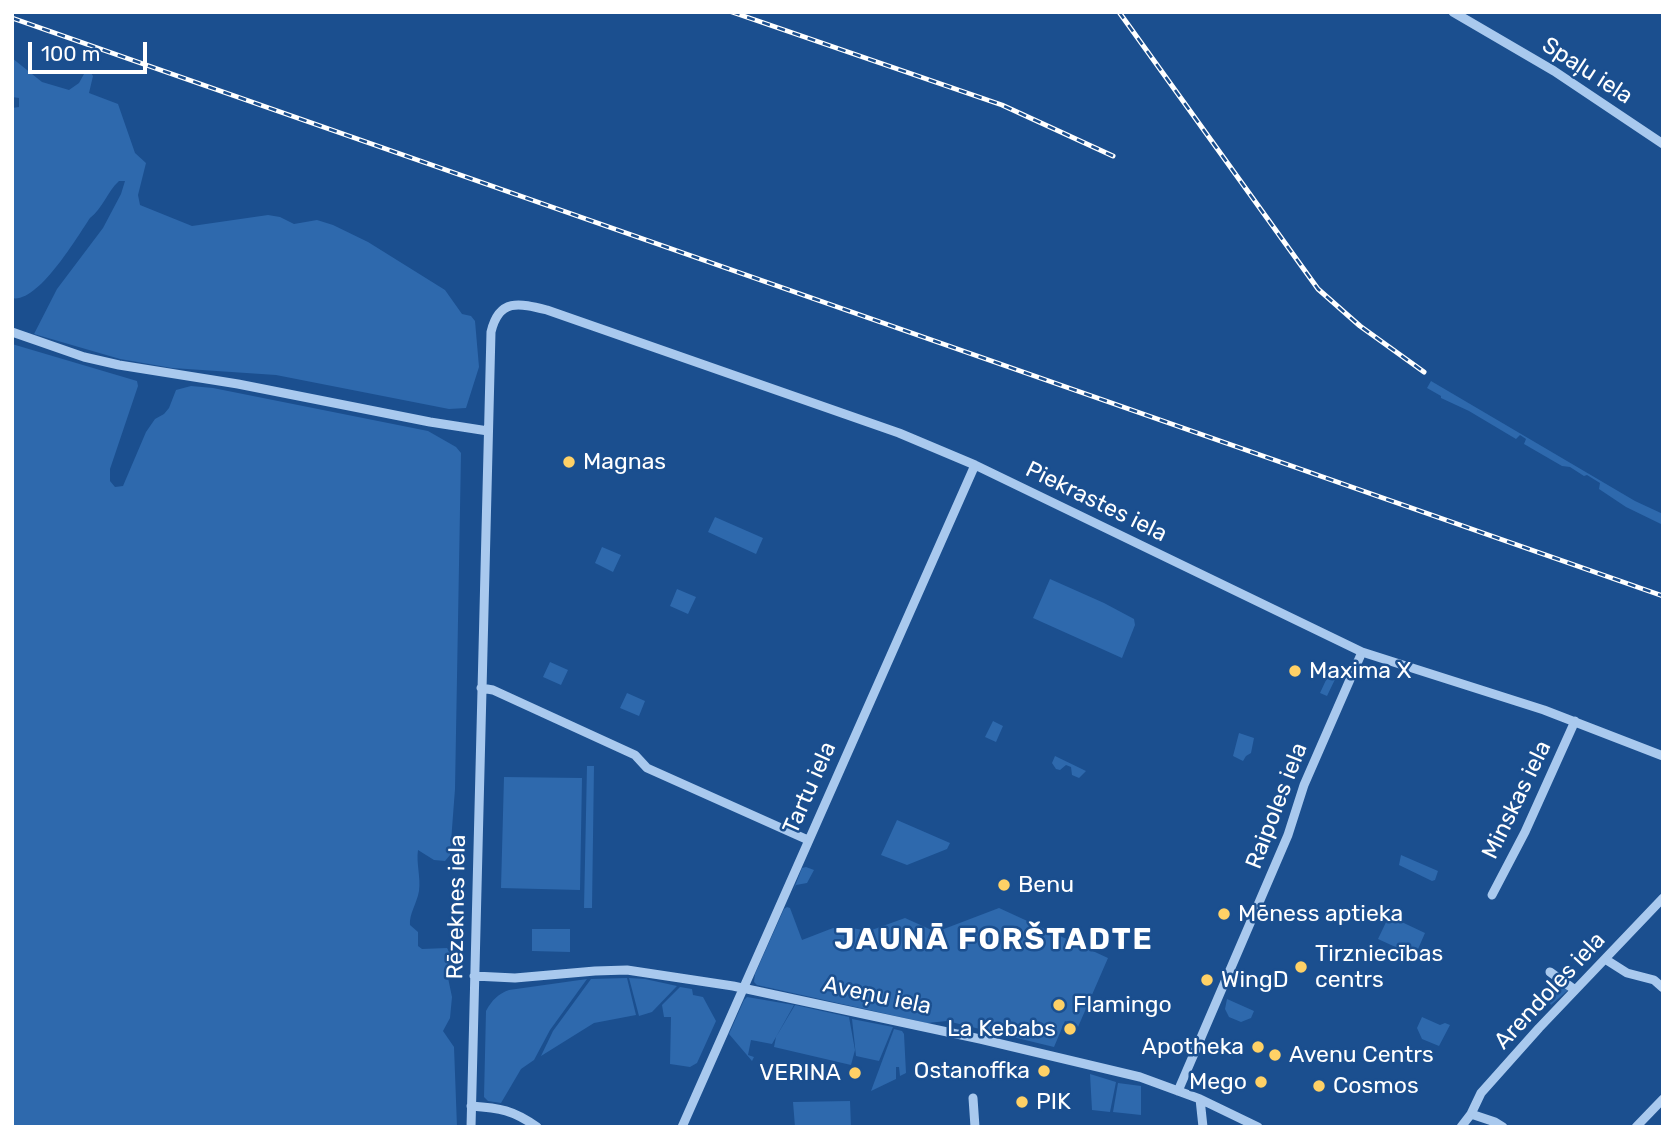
<!DOCTYPE html>
<meta charset="utf-8">
<style>
body{margin:0}
#map{position:relative;width:1675px;height:1139px;overflow:hidden;background:#1b4f8f;font-family:Rubik,sans-serif}
canvas{display:block}
.frame{position:absolute;inset:0;border:14px solid #fff;pointer-events:none}
.scale{position:absolute;left:28px;top:42px;width:119px;height:32px;box-sizing:border-box;border:4px solid #fff;border-top:0;padding-left:9px;font-size:21px;line-height:24px;white-space:nowrap;color:#fff;-webkit-text-stroke:5px #1b4f8f;paint-order:stroke}
</style>
<div id="map">
<canvas width="1675" height="1139"></canvas>
<div class="frame"></div>
<div class="scale">100 m</div>
</div>
<script>
const c = document.querySelector('canvas').getContext('2d');
c.lineJoin = 'round';
function fill(path, color) { c.fillStyle = color; c.fill(path, 'evenodd'); }
function strokePath(path, color, width, dash) { c.strokeStyle = color; c.lineWidth = width; c.lineCap = dash ? 'butt' : 'round'; c.setLineDash(dash || []); c.stroke(path); }
function label(font, color, halo, rows, align = 'center') {
  c.font = font + ' Rubik,sans-serif'; c.lineWidth = 5; c.setLineDash([]); c.textBaseline = 'middle'; c.strokeStyle = halo; c.fillStyle = color; for (const [text, x, y, turn = 0] of rows) {
    c.save(); c.translate(x, y); c.rotate((+turn || 0) * Math.PI / 180); c.textAlign = isNaN(turn) ? turn : align; if (halo) c.strokeText(text, 0, 0); c.fillText(text, 0, 0); c.restore();
  }
}
const green = new Path2D(`
 M12,58l30,24 27,8 10,-7 5,-9 7,-1 2,3 -4,17 29,11 17,49 11,10 -8,32 2,10 52,21 76,-11 12,2 14,7 23,-4 16,5 35,17 77,48 17,24 9,2 4,5 4,46 -13,41 -17,1 -173,-34 -104,-7 -52,-9 -86,-25 23,-45 46,-61 18,-34 4,-13h-6c-12,11 -16,27 -29,37 -13,19 -52,86 -78,80v-190l7,-1v-9l-7,-1z
 M12,344l125,37 1,5 -28,83v12l5,6 8,-1 23,-54 9,-13 9,-5 5,-6 7,-18 15,-4 22,2 215,43 28,16 5,6 -6,336 -5,66 -5,6 -11,-1 -16,-10c-2,13 3,28 1,41 -2,12 -10,23 -9,34l8,7v14l4,3 25,-1 4,7 -4,18 5,24 -2,21 -7,13 11,16 3,80h-445z
 M1431,381l204,120 28,13v11l-37,-18 -27,-18 1,-6 -13,-8 -3,1 -14,-9 -8,-1 -38,-22 2,-5 -6,-4 -4,4 -47,-28 -28,-13v-2l-14,-8z
 M715,517l48,21 -7,16 -48,-22z
 M602,547l19,8 -8,17 -18,-9z
 M1050,579l54,24 30,16 1,6 -13,33 -89,-40z
 M677,589l19,8 -8,17 -18,-8z
 M550,662l18,8 -7,15 -18,-8z
 M1333,665l6,6 -12,25 -7,-3z
 M627,693l18,8 -6,15 -19,-8z
 M993,721l10,5 -7,16 -11,-5z
 M1239,733l15,5 -3,15 -5,3 -3,5 -10,-5z
 M1055,756l31,15 -7,7 -7,-3 -1,-8 -5,-2 -6,5 -4,-1 -4,-6z
 M587,766h7l-2,142h-8z
 M504,777l78,1 -2,112 -79,-2z
 M897,820l53,23 -3,6 -40,16 -26,-10z
 M1401,855l37,16 -3,9 -3,1 -33,-16z
 M806,867l8,3 -7,13 -11,2 -3,6 9,-23z
 M787,907l3,1 12,32 31,-12 13,-1 23,4 36,-13 31,14 63,-24 109,50 -30,69 -13,-6 -11,26 -107,-26 -20,2 -170,-38 -3,-3 1,-8 29,-65z
 M1389,916l36,17 -10,23 -37,-17z
 M532,929h38v23l-38,-1z
 M627,978l9,37 -42,8 -53,33 12,-25 38,-52z
 M629,978l16,1 32,7 -25,26 -13,4z
 M587,979l-37,51 -16,30 -13,9 -20,34 -13,-2 -4,-4 2,-86c6,-11 12,-17 23,-21z
 M1554,980l13,8v3l-16,14 -3,-5z
 M680,987l12,2 1,6 10,2 13,24 -19,42 -7,4 -20,-3 1,-47h-7l-2,-12z
 M747,997l47,8 -22,39 -21,-4 -3,15 6,2 -2,4 -23,-27 15,-34z
 M1227,999l27,12 -3,7 -10,4 -12,-5 -4,-8z
 M795,1005l54,12 6,33 -4,15 -77,-18 2,-10z
 M1422,1017l18,8 5,-2 5,2 -11,21 -17,-7 -5,-11z
 M852,1019l41,8 -14,34 -23,-5z
 M894,1029l8,2 2,3 2,39 -6,3 -1,-9h-3v12l-25,12z
 M1090,1074l26,8 -6,30 -18,-2z
 M1118,1083l23,3v29l-28,-3z
 M850,1101l1,26h-56l-2,-25z`);
const minor = new Path2D(`
 M1453,12l101,59 109,73
 M12,332l72,25 35,8 119,19 192,38 58,9
 M481,688l12,2 142,65 12,13 161,72
 M1492,895l33,-63 50,-111
 M1605,959l22,14 27,7 9,8
 M1550,972l25,18
 M474,976l41,2 80,-7 32,-1 106,16 247,53 160,38 60,22 58,28
 M1178,1091l110,-256 16,-50 58,-133
 M973,1098l2,29
 M1200,1099l3,28
 M471,1106c29,2 42,4 66,21
 M1471,1114l10,-21 58,-65 124,-130
 M471,1127l20,-795c8,-34 28,-29 56,-22l352,123 76,32 387,187 182,58 119,46
 M682,1127l293,-662
 M1461,1127l10,-13 24,8 8,5
 M1636,1127l27,-28`);
const rail = new Path2D(`
 M732,12l270,93 111,51
 M1119,12l199,277 42,37 64,46
 M12,18l1651,578`);
const markers = [
 [569,462,7,"#ffd166"],
 [1295,671,7,"#ffd166"],
 [1004,885,7,"#ffd166"],
 [1224,914,7,"#ffd166"],
 [1301,967,7,"#ffd166"],
 [1207,980,7,"#ffd166"],
 [1059,1005,7,"#ffd166"],
 [1070,1029,7,"#ffd166"],
 [1258,1047,7,"#ffd166"],
 [1275,1055,7,"#ffd166"],
 [1044,1071,7,"#ffd166"],
 [855,1073,7,"#ffd166"],
 [1261,1082,7,"#ffd166"],
 [1319,1086,7,"#ffd166"],
 [1022,1102,7,"#ffd166"]
];
const streetNames = [
 ["Spaļu iela",1587,71,33],
 ["Piekrastes iela",1096,502,26],
 ["Tartu iela",810,788,-66],
 ["Minskas iela",1517,800,-64],
 ["Raipoles iela",1277,806,-69],
 ["Rēzeknes iela",457,907,-89],
 ["Arendoles iela",1550,991,-47],
 ["Aveņu iela",877,996,12]
];
const poiNames = [
 ["Magnas",583,462],
 ["Maxima X",1309,671],
 ["Benu",1018,885],
 ["Mēness aptieka",1238,914],
 ["Tirzniecības",1315,954],
 ["centrs",1315,980],
 ["WingD",1221,980],
 ["Flamingo",1073,1005],
 ["La Kebabs",1056,1029,"right"],
 ["Apotheka",1244,1047,"right"],
 ["Avenu Centrs",1289,1055],
 ["Ostanoffka",1030,1071,"right"],
 ["VERINA",841,1073,"right"],
 ["Mego",1247,1082,"right"],
 ["Cosmos",1333,1086],
 ["PIK",1036,1102]
];
const districtNames = [
 ["JAUNĀ FORŠTADTE",994,940]
];
fill(green, '#2e69ad');
strokePath(minor, '#a9c9ee', 9);
strokePath(rail, '#fff', 5);
strokePath(rail, '#1b4f8f', 2.5, [8]);
for (const [x, y, r, color] of markers) { const dot = new Path2D(); dot.arc(x, y, r, 0, 2 * Math.PI); c.fillStyle = color; c.fill(dot); strokePath(dot, '#1b4f8f', 2.5); }
label('23px', '#fff', '#1b4f8f', streetNames);
label('23px', '#fff', '#1b4f8f', poiNames, 'left');
c.letterSpacing = '2px';
label('bold 30px', '#fff', '#1b4f8f', districtNames);
c.letterSpacing = '0px';
</script>
